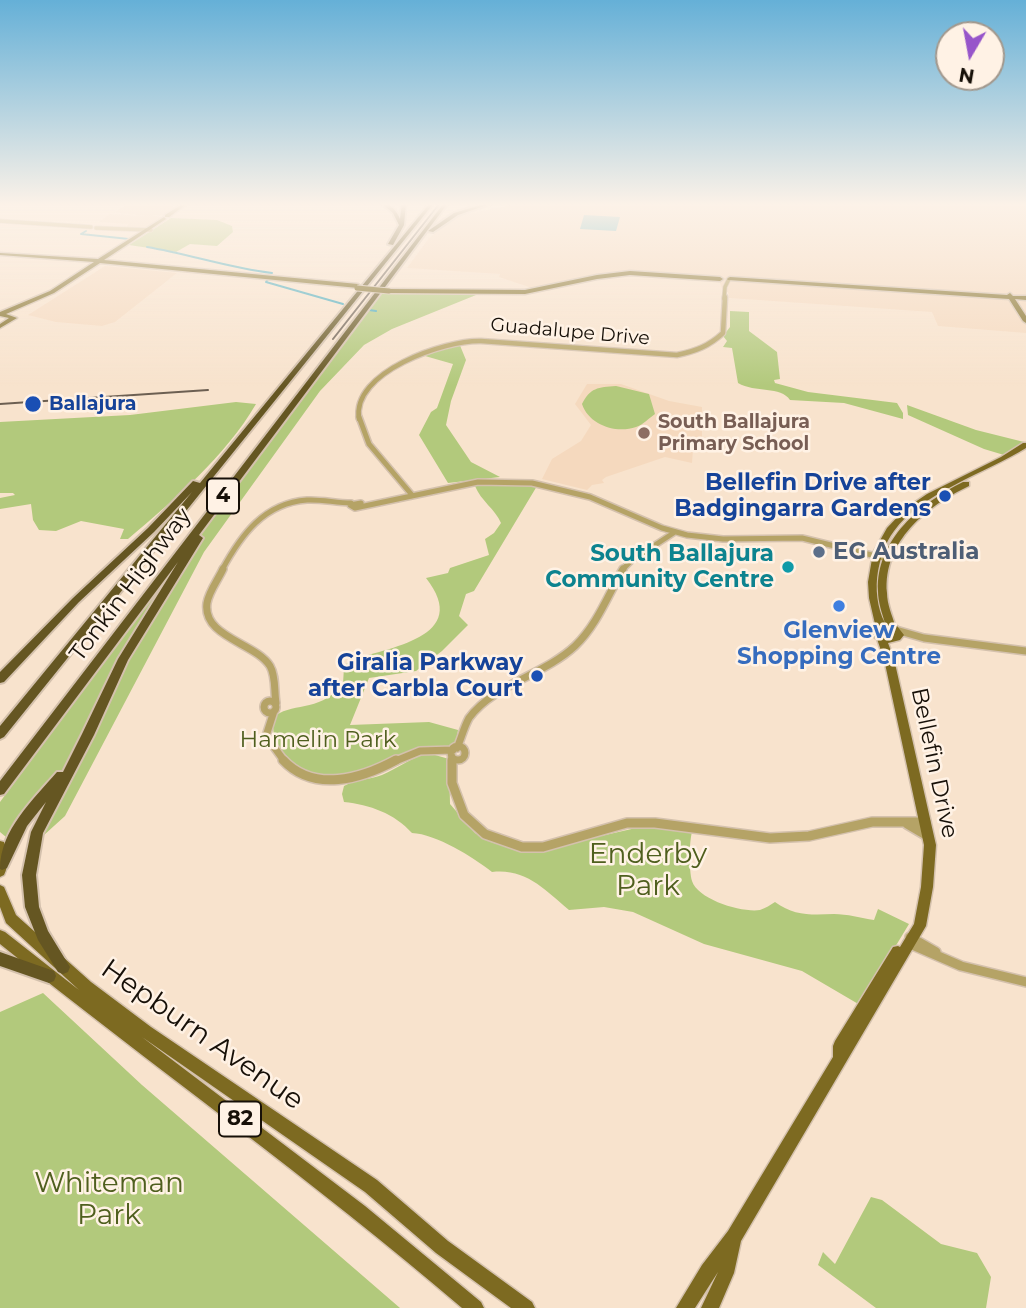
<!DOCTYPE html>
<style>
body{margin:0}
#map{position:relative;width:1026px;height:1308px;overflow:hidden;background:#f8e3cd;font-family:Montserrat,sans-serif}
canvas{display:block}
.north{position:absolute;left:935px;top:21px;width:70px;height:70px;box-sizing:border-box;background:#fff2e5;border:2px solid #a2988d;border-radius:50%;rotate:190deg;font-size:19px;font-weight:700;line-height:28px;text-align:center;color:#171008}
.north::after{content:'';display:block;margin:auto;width:24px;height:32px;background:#9755ca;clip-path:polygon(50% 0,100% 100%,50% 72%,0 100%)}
</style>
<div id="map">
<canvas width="1026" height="1308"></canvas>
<div class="north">N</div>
</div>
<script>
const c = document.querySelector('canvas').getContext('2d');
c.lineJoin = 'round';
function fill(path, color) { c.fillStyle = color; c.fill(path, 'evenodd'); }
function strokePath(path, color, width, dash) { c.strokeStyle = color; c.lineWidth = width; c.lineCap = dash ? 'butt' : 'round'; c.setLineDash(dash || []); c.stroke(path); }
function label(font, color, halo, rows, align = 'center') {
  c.font = font + ' Montserrat,sans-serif'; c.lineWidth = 5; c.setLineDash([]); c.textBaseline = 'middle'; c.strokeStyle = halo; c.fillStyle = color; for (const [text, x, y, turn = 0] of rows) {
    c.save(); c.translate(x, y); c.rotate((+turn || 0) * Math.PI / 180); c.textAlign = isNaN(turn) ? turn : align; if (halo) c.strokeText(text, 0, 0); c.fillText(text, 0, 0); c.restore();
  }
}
const built = new Path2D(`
 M130,203h42v3l8,1 -13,9 -14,-1 11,3 -17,12 -24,-1 6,-5 -30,-2 11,-8 34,2 -30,-4z
 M521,203h505v130l-88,-7 -6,-14 -203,-14 -1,-6h-5l-4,-12 -77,-6 -50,5 -59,13 -4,-5 -30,-10 1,-3 -93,-6 22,-30 28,-22z
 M105,266l72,7 -62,49 -13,4 -46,-4 -28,-7z
 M587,384h34l48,17 33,6v38l-9,4 -1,14 -27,-6 -59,20 -4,3 2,3 -12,2 -5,5 -45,-11 10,-20 29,-18 10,-16 -16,-21z`);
const green = new Path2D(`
 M171,218l46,2 15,6 1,6 -16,14 -27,-2 -14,8 -47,-7z
 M380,290l101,3 -89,36 -28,16 -44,46 -116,161 -139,264 -32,29 30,-62 -49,55 -8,-1 -6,-5v-30z
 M730,311l19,1v19l28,21 3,27 -6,1 1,3 33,9 89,11 6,10v6l-59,-16 -54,-3c-9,-14 -35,-7 -52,-17l-6,-35 -9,-1 4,-6 -4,-5 7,-9z
 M459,343l7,17 -15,41 -5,24 25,37 29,15 -52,6 -29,-48 12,-23 6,-4 16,-44 -28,-8z
 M616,386l33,8 6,20c-6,4 -12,11 -19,13 -20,7 -47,-2 -54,-23 8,-16 16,-17 34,-18z
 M236,402l20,2c-31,53 -81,95 -128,135h-8l4,-10 -43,-8 -25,10 -17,-1 -6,-10 -2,-16 -31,5v-11l15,-3 -2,-2h-13v-71l130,-7z
 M907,405l69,25 48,12 -20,13 -20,-6 -76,-34z
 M516,483l21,3 -63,105 -8,3 -7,22 9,9 -26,26 -26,20 -47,7 -19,47 79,-3 29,8 -2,14 -6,4h-29l-47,21 -45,10 -35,-12 -19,-23 -3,-25c19,-19 45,-4 71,-35l1,-17 5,-6c39,-14 124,-23 77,-83l22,-5 2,-5 39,-13 -4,-16 9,-6 7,-10c-6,-14 -20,-22 -26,-37z
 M428,753l21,6 1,45 25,29 16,9 22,7 22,2 101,-23h29l27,4c-3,11 -3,38 0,49 6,19 51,32 68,29 6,-2 10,-5 15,-8 19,14 36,13 59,12 13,0 27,4 40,6l4,-11 31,15 -49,81 -58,-34 -98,-27 -71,-32 -29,-5 -35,3c-24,-20 -43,-42 -77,-38 -19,-15 -56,-38 -80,-39 -18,-20 -42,-28 -68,-31l-2,-8 2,-8c12,-7 26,-6 38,-11 16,-7 29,-17 46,-22z
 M43,993l99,92 258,223h-400v-296z
 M871,1197l11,3 59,44 36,9 14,24 -5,31h-110l-58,-43 5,-13 12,12z`);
const water = new Path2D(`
 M584,215l36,2 -4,14 -36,-2z`);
const stream = new Path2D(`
 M86,231l-5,3 48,5
 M147,247c42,7 82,21 125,26
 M268,279l-2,3 77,22
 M369,310l7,1`);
const minorFar4 = new Path2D(`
 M0,221l91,6
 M96,228l55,2
 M724,299l1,-12 4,-8`);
const minorFar3 = new Path2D(`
 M359,419c-8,-47 86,-79 122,-78l196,14c19,-4 32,-9 46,-22l2,-36`);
const minorFar2 = new Path2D(`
 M359,417l10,27 43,51
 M359,507l2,-4 -11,2 5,3 123,-26 54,1 58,14 72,31 25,7 36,4 79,-1 86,21
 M222,570c19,-35 42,-67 85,-70 14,-1 29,3 44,3
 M622,570l10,-10 43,-28`);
const minorFar1 = new Path2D(`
 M223,569c-5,11 -14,22 -16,34 -5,34 49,40 63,63 6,10 4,25 6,37
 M896,630l28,8 102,13
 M264 707a6 6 0 1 1 12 0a6 6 0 1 1-12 0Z
 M274,711l-8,25 19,26
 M451 753a7 7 0 1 1 14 0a7 7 0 1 1-14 0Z
 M457,748c4,-9 7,-21 12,-30 25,-34 75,-43 106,-72 22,-21 33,-51 48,-77
 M452,757v5
 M393,762l27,-11 33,-1`);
const minor = new Path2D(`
 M283,760c31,33 78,19 113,0
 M452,760v23l12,32 21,19 37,13h21l84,-24h28l115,15 39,-2 63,-14h54
 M907,824l22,13
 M910,937l26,15
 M908,943l53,23 65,16`);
const major = new Path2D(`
 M184,203h4l-19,14h-4v-2z
 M164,217l2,2 -62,41 254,24 3,2 -3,2 -258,-25 -46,30 -48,21 11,4 -17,10v-4l9,-6 -9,-2v-4l50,-21 44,-29 -94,-7v-2l98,6z
 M630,271l90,6 3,2 -3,2 -90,-6 -33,4 -72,15 -136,-1 -3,-2 3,-2 136,1 72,-15z
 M730,277l277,18 3,-2 3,3h13v4l-11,-1 11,17v7l-3,-2 -14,-22 -281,-19 -1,-1z
 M1023,443h3v5c-39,24 -106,46 -132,83 -9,12 -13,25 -16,40 -3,17 -1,37 7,52 -3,-10 -7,-21 -7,-32 -2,-52 43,-88 85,-109h6v4c-42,20 -86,55 -82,107 0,11 5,22 8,32l2,1 7,9 -4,5 -12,3 6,16 42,186 -3,42 -7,39 -185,315 -7,32 -15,35h-18l17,-36 -23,36h-19l26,-43 26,-34 105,-174v-11l2,-5 58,-94 5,-1 2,1 14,-23 7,-37 3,-42 -40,-186 -7,-20 -2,-1 -5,-9 5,-5 -6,-26 -1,-16 5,-29 14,-25 18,-19 22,-15 74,-37zM882,629l9,2 3,4 -5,2 -7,-3 -2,-4z
 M0,841l4,1c5,11 5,22 0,33l-4,2z
 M0,885l4,2 12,28 75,67 60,45 226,153 71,61 84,61 3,6h-24l-75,-55 -71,-61 -223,-155 223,169 116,96 3,6h-22c-149,-128 -309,-241 -462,-364v-14l5,2 74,58 -73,-67 -6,-16z`);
const highway = new Path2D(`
 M381,203c9,0 16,8 19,16l2,-16h4l-2,22 -11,20 -5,-1 11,-19 -6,-12z
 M430,203h4l-430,534 -4,2v-13l192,-234 -38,40 -75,70 -75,80 -4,1v-11l73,-74 75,-70 45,-47 7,2z
 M444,203h4l-249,332 4,3 -75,122 -34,75 -51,98 -7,42 3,32 9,24 22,36 -2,5 -5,2 -5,-2 -20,-32 -13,-33 -3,-32 9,-43 15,-30 -19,24 -20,42 -5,2 -2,-1c0,-39 33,-69 57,-97h6l19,-38 36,-75 60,-97 -174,232 -4,1v-14z
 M487,203h6l-35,12 -25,17 -5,-1 26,-18z
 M0,952l54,19 2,5 -2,5 -5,2 -49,-17z`);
const rail = new Path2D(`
 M333,339l107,-136
 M0,404l208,-14`);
const majorBridge = new Path2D(`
 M357,288l32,3`);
const markers = [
 [33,404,9,"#1a4fb4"],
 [644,433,7,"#8d6e63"],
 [945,496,7,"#1a4fb4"],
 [819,552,7,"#5c6f8a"],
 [788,567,7,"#0f9aa8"],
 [839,606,7,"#3f7fe0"],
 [537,676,7,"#1a4fb4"]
];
const farStreetnames = [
 ["Guadalupe Drive",570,332,5]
];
const farTransitnames = [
 ["Ballajura",49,404]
];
const farEducationnames = [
 ["South Ballajura",658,422],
 ["Primary School",658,444]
];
const shields = [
 [223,496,32],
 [240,1119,42]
];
const shieldNames = [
 ["4",223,496],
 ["82",240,1119]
];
const transitNames = [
 ["Bellefin Drive after",931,483],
 ["Badgingarra Gardens",931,509],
 ["Giralia Parkway",523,663],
 ["after Carbla Court",523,689]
];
const serviceNames = [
 ["EG Australia",833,552]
];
const cultureNames = [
 ["South Ballajura",774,554],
 ["Community Centre",774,580]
];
const streetNames = [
 ["Tonkin Highway",131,585,-53],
 ["Bellefin Drive",934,763,78]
];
const shopNames = [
 ["Glenview",839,631],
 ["Shopping Centre",839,657]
];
const parkNames = [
 ["Hamelin Park",318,740]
];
const nearParknames = [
 ["Enderby",648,855],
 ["Park",648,887],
 ["Whiteman",109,1184],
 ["Park",109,1216]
];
const nearStreetnames = [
 ["Hepburn Avenue",202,1035,35]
];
fill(built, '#f5d9be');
fill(green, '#b2c97c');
fill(water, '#40a9be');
strokePath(stream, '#40a9be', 2);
strokePath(minorFar4, '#d4c1ad', 5);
strokePath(minorFar3, '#d4c1ad', 7);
strokePath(minorFar2, '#d4c1ad', 8);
strokePath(minorFar1, '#d4c1ad', 10);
strokePath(minor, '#d4c1ad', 12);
strokePath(major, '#d4c1ad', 3);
strokePath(highway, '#d4c1ad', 4);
strokePath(minorFar4, '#b5a366', 3.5);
strokePath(minorFar3, '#b5a366', 4.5);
strokePath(minorFar2, '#b5a366', 5);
strokePath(minorFar1, '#b5a366', 7);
strokePath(minor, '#b5a366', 9);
fill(major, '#7d6a21');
fill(highway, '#655622');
strokePath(rail, '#6c5f52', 2);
strokePath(majorBridge, '#d4c1ad', 7, []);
strokePath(majorBridge, '#7d6a21', 5);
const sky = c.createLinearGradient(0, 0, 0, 386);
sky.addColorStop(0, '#65b0d7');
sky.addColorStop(0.53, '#fcf2e8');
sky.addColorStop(1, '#fcf2e800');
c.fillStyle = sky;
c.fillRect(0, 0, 1026, 386);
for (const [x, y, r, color] of markers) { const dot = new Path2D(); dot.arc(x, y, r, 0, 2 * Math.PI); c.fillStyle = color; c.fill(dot); strokePath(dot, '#fff2e5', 2.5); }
label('19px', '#171008', '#fff2e5', farStreetnames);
label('bold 19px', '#164399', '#fff2e5', farTransitnames, 'left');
label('bold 19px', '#785e54', '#fff2e5', farEducationnames, 'left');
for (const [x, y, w] of shields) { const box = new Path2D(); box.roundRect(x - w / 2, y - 17.5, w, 35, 5); c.fillStyle = '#fff2e5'; c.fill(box); strokePath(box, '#171008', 2); }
label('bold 21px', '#171008', null, shieldNames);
label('bold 23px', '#164399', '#fff2e5', transitNames, 'right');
label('bold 23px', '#4e5e75', '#fff2e5', serviceNames, 'left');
label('bold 23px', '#0d838f', '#fff2e5', cultureNames, 'right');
label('23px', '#171008', '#fff2e5', streetNames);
label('bold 23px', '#366cbe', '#fff2e5', shopNames);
label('23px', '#4f5f1e', '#fff2e5', parkNames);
label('28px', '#4f5f1e', '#fff2e5', nearParknames);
label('28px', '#171008', '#fff2e5', nearStreetnames);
</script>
